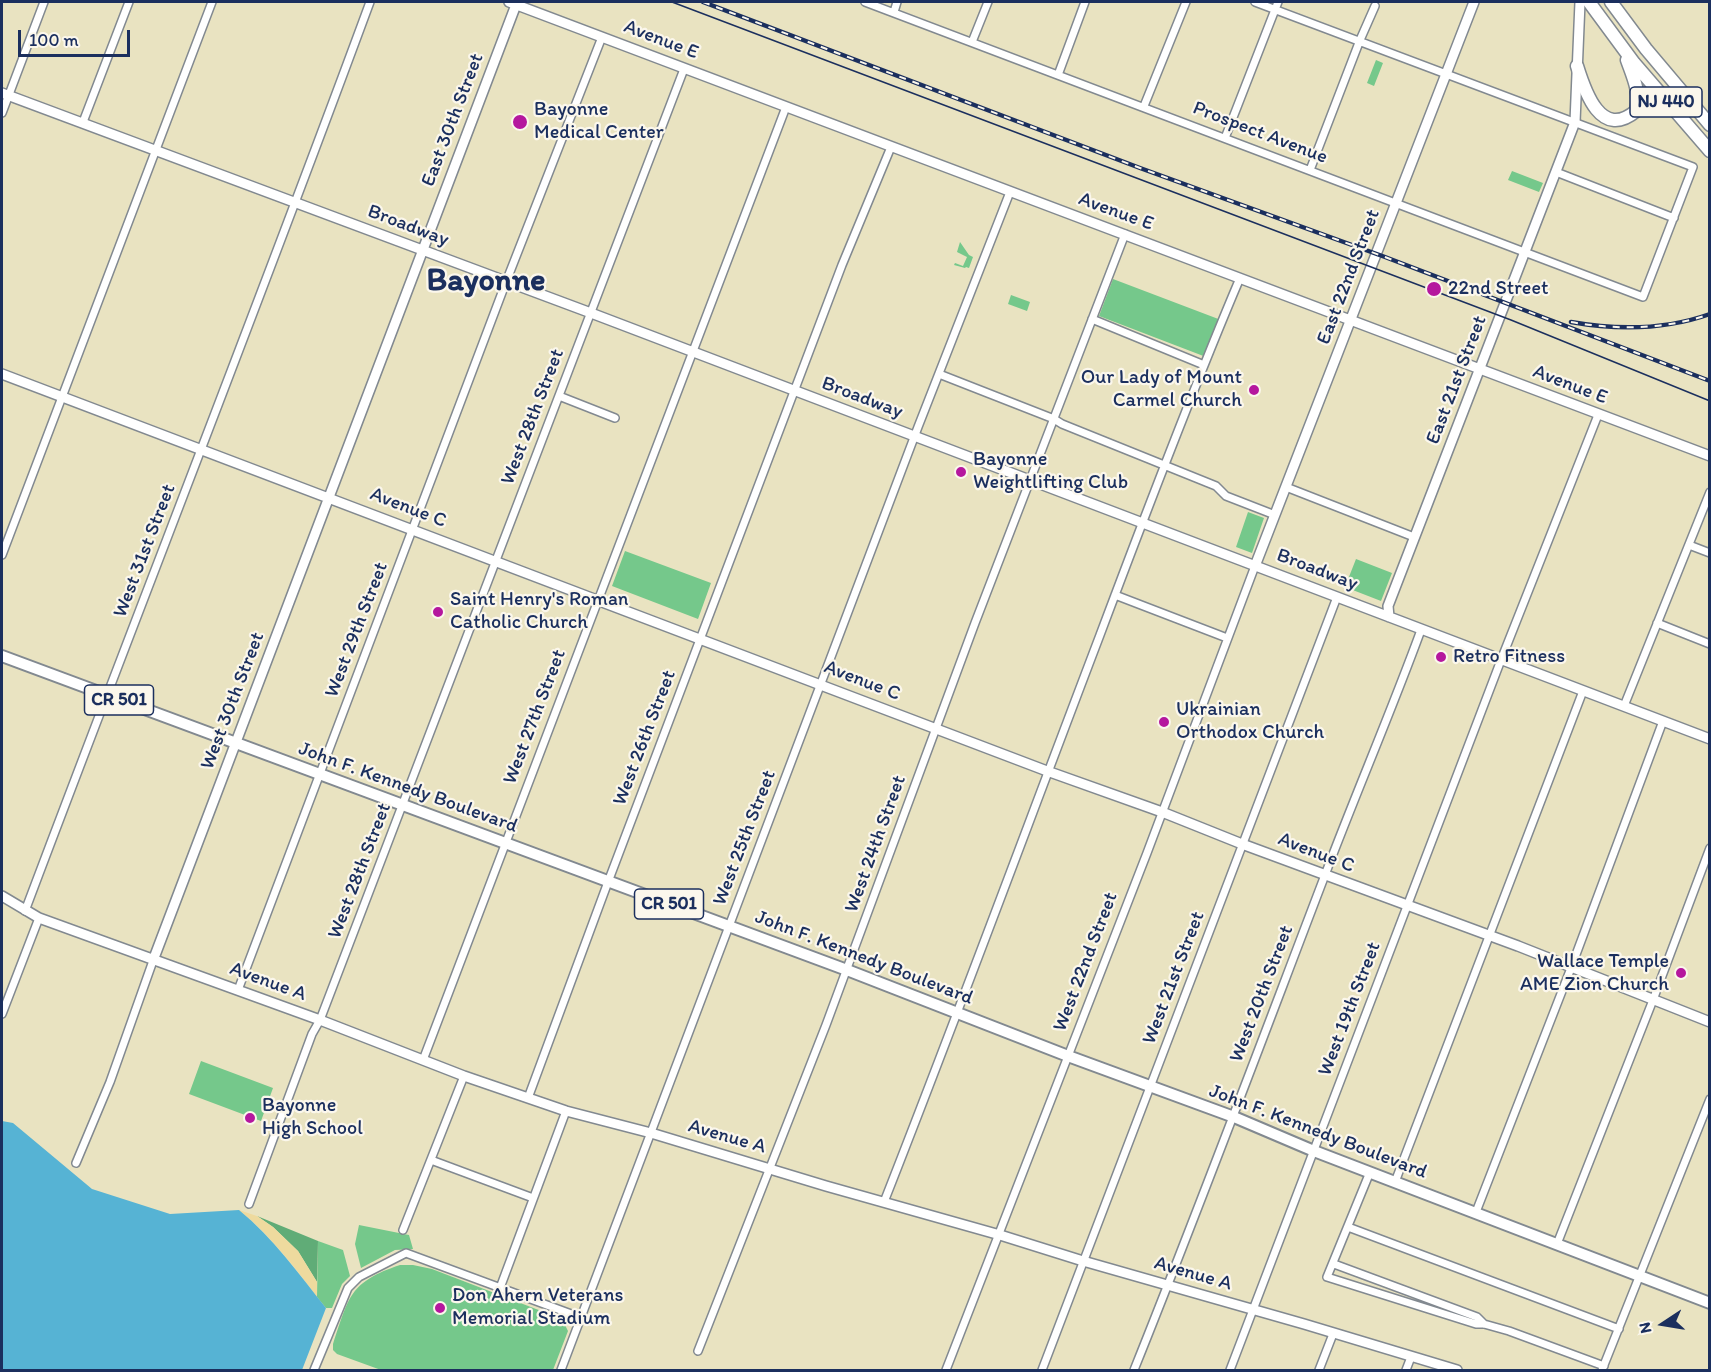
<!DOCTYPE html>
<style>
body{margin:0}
#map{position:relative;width:1711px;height:1372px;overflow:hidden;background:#e9e3c1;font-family:Itim,sans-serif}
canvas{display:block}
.frame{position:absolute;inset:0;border:3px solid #1b2f5e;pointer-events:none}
.north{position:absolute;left:1633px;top:1294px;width:60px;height:60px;-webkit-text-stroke:4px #fbf7ec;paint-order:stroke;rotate:258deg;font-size:16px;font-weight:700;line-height:24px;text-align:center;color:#1b2f5e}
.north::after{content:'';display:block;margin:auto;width:21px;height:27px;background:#1b2f5e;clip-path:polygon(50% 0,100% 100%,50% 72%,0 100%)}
.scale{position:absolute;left:18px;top:30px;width:112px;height:27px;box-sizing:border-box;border:3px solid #1b2f5e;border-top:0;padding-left:8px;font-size:18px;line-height:21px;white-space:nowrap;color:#1b2f5e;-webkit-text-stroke:4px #fbf7ec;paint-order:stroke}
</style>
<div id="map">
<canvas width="1711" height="1372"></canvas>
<div class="frame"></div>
<div class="north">N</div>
<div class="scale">100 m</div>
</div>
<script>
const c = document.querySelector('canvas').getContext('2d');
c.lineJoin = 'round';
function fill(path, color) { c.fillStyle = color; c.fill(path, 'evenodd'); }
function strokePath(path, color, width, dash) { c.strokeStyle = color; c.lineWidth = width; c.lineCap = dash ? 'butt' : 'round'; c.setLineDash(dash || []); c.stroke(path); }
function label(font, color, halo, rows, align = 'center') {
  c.font = font + ' Itim,sans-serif'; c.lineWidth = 4.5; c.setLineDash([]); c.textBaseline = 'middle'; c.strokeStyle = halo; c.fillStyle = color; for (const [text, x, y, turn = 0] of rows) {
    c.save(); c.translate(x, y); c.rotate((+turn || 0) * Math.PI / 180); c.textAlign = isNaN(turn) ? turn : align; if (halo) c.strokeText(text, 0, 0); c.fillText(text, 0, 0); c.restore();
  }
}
const green = new Path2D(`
 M1376,60l7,3 -9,23 -7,-3z
 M1512,171l31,12 -4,9 -31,-12z
 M960,242l9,13 4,2 -4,11 -3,-1 -1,1 -11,-3 1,-2 8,3 4,-9 -10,-5z
 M1113,279l108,41 -15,37 -107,-41z
 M1011,295l19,7 -3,9 -19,-7z
 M1248,512l16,6 -12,35 -16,-6z
 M625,551l86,32 -13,36 -86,-33z
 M1356,559l36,14 -11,28 -36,-14z
 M201,1061l72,27 -12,33 -72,-27z
 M359,1225l50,10 4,14 -18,1 -34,18 -6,-24z
 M318,1241l25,9 7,26 -8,8 -10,24h-6l-9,-11z
 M400,1265h13l19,4 130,50 6,12 -15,39h-172l-44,-16 -4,-4v-6c16,-47 16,-62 67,-79z`);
const forest = new Path2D(`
 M257,1216l61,25 -1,41 -19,-31 -25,-24z`);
const sand = new Path2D(`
 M239,1210l18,6 16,11 25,24 19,31v15c-23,-31 -48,-63 -78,-87z`);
const water = new Path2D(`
 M2,1121l11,2 79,66 78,25 69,-4c34,28 60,64 87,98l-24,62h-300z`);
const street = new Path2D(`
 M865,2l778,295 50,-130 -438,-165
 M894,12l3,-10
 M972,42l16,-40
 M1058,75l27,-73
 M1144,106l42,-104
 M2,113l42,-111
 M83,122l46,-120
 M1225,138l53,-136
 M1310,170l50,-130 15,-34
 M1556,172l118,46
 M1092,319l112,46
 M939,374l115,45 8,5 154,62 10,10 49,19
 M559,396l56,22
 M1286,487l128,50
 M1689,545l21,8
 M2,555l210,-553
 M1115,595l112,43
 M1657,623l53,21
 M1624,706l86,-214
 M25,911c114,-303 233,-605 345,-909
 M238,990l268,-708 96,-245
 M2,1014l37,-96
 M423,1060l363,-953
 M528,1098l80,-216 234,-617 49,-118
 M431,1160l102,38
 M76,1163l34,-81 44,-124
 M1370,1172l-43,105 149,47h8l25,7 95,35
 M1395,1182l188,-491
 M884,1202c74,-188 144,-378 216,-567 45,-120 90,-239 140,-357
 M249,1204l63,-170 8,-14 364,-951
 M1476,1212l95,-244 92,-247
 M1348,1227l271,102
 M403,1230l61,-154
 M1557,1244l96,-244 57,-152
 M1334,1264l143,53 7,7
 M500,1288l66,-177
 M698,1351l128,-326 149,-402 150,-389
 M314,1370l34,-82 11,-11 47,-24 176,65
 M561,1370l357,-943 92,-235
 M946,1370l201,-517 108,-287
 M1042,1370l295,-773
 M1134,1370c66,-164 128,-330 191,-495 31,-82 66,-163 96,-245
 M1230,1370l271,-710 97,-245
 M1319,1370l14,-36
 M1406,1370l5,-13
 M1602,1370l108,-271`);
const secondary = new Path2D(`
 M509,2l1201,454
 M2,93l589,220 1119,426
 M2,374l1045,397 115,41 80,32 276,102 192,76
 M1255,566l219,-564
 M1389,617l-1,-11 187,-484 5,-120
 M2,896l37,22 281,102 144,56 102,35 85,22 175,53 174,49 83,26 221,63 153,46
 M154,958l363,-956`);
const primary = new Path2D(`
 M2,656l845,314 221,86 166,61 80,34 396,152`);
const highway = new Path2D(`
 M1589,2l45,61 76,88
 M1611,2l35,47 64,76
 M1577,66c8,26 24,74 59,45 5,-18 -3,-34 -9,-51`);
const tram = new Path2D(`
 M672,2l839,318 199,81`);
const rail = new Path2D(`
 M703,2l437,166 245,89 325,124
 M1571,322c45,8 94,8 139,-8`);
const markers = [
 [520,122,8,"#b5179e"],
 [1434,289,8,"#b5179e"],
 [1254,390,6,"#b5179e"],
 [961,472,6,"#b5179e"],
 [438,612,6,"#b5179e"],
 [1441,657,6,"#b5179e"],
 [1164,722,6,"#b5179e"],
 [1681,973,6,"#b5179e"],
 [250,1118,6,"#b5179e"],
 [440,1308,6,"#b5179e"]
];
const shields = [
 [1666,102,72],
 [119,700,69],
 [669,904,69]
];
const shieldNames = [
 ["NJ 440",1666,102],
 ["CR 501",119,700],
 ["CR 501",669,904]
];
const streetNames = [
 ["Avenue E",661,40,21],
 ["East 30th Street",453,120,-69],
 ["Prospect Avenue",1260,133,21],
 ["Avenue E",1116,212,20],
 ["Broadway",408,226,21],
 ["East 22nd Street",1349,277,-69],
 ["East 21st Street",1457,380,-69],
 ["Avenue E",1570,385,21],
 ["Broadway",862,398,21],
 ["West 28th Street",533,417,-69],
 ["Avenue C",408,508,21],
 ["West 31st Street",145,551,-69],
 ["Broadway",1317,570,21],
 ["West 29th Street",357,630,-69],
 ["Avenue C",862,681,21],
 ["West 30th Street",233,701,-69],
 ["West 27th Street",535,717,-69],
 ["West 26th Street",645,738,-69],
 ["John F. Kennedy Boulevard",408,788,20],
 ["West 25th Street",745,838,-69],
 ["West 24th Street",876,844,-70],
 ["Avenue C",1316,853,21],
 ["West 28th Street",360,871,-69],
 ["John F. Kennedy Boulevard",864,958,21],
 ["West 22nd Street",1086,962,-69],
 ["West 21st Street",1174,978,-69],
 ["Avenue A",268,982,20],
 ["West 20th Street",1262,994,-69],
 ["West 19th Street",1350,1009,-69],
 ["John F. Kennedy Boulevard",1318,1132,21],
 ["Avenue A",727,1137,16],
 ["Avenue A",1193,1274,16]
];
const poiNames = [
 ["Bayonne",534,110],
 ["Medical Center",534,133],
 ["22nd Street",1448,289],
 ["Our Lady of Mount",1242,378,"right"],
 ["Carmel Church",1242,401,"right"],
 ["Bayonne",973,460],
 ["Weightlifting Club",973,483],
 ["Saint Henry's Roman",450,600],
 ["Catholic Church",450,623],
 ["Retro Fitness",1453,657],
 ["Ukrainian",1176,710],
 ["Orthodox Church",1176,733],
 ["Wallace Temple",1669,962,"right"],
 ["AME Zion Church",1669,985,"right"],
 ["Bayonne",262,1106],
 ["High School",262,1129],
 ["Don Ahern Veterans",452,1296],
 ["Memorial Stadium",452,1319]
];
const townNames = [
 ["Bayonne",486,282]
];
fill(green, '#75c88b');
fill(forest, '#60ac77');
fill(sand, '#eeda9e');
fill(water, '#56b3d4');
strokePath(street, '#828990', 10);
strokePath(secondary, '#828990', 12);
strokePath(primary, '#828990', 14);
strokePath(highway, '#828990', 15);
strokePath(street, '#fff', 7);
strokePath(secondary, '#fff', 9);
strokePath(primary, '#fff', 10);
strokePath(highway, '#fff', 12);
strokePath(tram, '#1b2f5e', 1.5);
strokePath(rail, '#1b2f5e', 4.5);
strokePath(rail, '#fbf7ec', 2, [7]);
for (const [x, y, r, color] of markers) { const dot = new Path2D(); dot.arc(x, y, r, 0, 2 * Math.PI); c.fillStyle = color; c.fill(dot); strokePath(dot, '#fbf7ec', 2); }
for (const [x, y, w] of shields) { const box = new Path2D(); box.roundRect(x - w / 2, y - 15, w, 30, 4.5); c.fillStyle = '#fbf7ec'; c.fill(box); strokePath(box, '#1b2f5e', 1.5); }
label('bold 18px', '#1b2f5e', null, shieldNames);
label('20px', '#1b2f5e', '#fbf7ec', streetNames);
label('20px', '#1b2f5e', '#fbf7ec', poiNames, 'left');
label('bold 32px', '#1b2f5e', '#fbf7ec', townNames);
</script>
